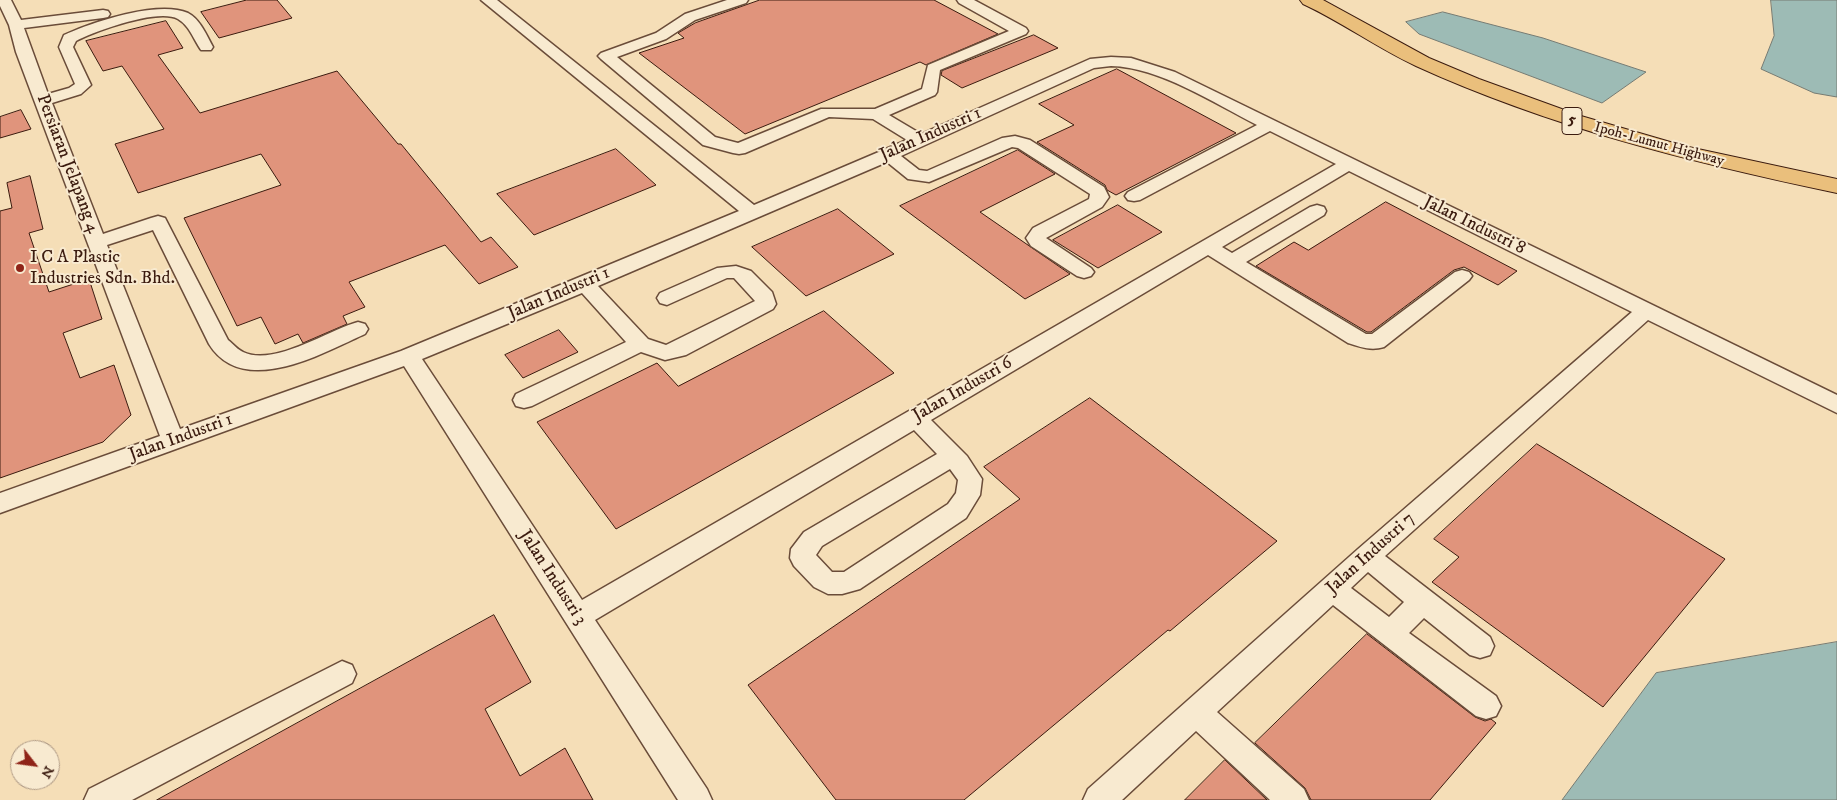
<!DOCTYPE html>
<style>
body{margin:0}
#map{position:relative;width:1837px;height:800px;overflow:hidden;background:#f5deb7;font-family:"IM FELL DW Pica",serif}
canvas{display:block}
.north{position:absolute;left:10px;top:740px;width:50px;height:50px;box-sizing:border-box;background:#f8ead0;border:1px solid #ac9783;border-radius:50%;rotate:120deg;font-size:14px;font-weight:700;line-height:20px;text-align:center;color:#3b1b0f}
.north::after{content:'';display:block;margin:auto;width:18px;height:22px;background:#8f2418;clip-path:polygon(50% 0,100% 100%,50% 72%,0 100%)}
</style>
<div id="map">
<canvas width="1837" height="800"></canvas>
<div class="north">N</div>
</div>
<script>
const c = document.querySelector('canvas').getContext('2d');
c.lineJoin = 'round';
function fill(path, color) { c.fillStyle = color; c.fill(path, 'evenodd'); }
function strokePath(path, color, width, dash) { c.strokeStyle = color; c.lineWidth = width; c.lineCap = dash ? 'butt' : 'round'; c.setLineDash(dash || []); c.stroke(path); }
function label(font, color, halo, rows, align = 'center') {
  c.font = font + ' "IM FELL DW Pica",serif'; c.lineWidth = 4; c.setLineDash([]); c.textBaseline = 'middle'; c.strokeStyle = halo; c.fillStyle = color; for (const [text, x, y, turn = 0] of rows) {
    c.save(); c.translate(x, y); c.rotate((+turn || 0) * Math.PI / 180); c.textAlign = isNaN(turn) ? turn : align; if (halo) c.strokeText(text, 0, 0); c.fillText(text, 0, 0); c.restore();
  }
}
const water = new Path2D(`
 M1771,0h66v97l-23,-4 -53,-24 13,-33z
 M1443,12l100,26 103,34 -44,31 -183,-69 -13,-12z
 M1837,642v158h-275l94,-127z`);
const building = new Path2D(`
 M247,0h30l15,18 -73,20 -18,-26z
 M760,0h174l64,34 -72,31 -6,-3 -175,72 -106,-81 45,-15 -6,-5 17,-10z
 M166,21l17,27 -25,7 42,58 137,-42 61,73h3l80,98 10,-5 27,30 -39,17 -34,-39 -96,37 16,25 -22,9 4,8 -44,19 -5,-9 -23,10 -14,-27 -24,9 -53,-108 97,-33 -20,-31 -123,39 -23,-49 49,-15 -42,-63 -19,5 -17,-30z
 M1034,35l24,13 -96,40 -21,-13 1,-4z
 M1117,69l119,64 -120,62 -9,-5 -2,-5 -68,-43 37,-17 -35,-21z
 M21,110l10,19 -31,9v-21z
 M616,149l40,36 -122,50 -37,-41z
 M1018,150l37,24 -75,38 90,62 -45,25 -125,-93z
 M30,176l13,53 -14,4 20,59 40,-13 13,40 -39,14 17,45 34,-13 17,50 -28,27 -103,36v-267l12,-3 -5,-25z
 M1386,202l131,69 -19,14 -34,-18 -10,3 -83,62h-4l-111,-66 38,-24 14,8z
 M1118,205l44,27 -64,36 -45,-28z
 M838,209l56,45 -88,42 -54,-49z
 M824,311l70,62 -278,156 -79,-107 120,-59 21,23z
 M559,330l19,22 -55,26 -18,-23z
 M1090,398l187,143 -107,90 -2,-1 -204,170h-128l-88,-115 272,-186 -36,-32z
 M1537,444l188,115 -122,148 -171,-125 27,-25 -25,-18z
 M494,615l37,67 -46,27 35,67 45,-28 28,52h-436z
 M1367,634l108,83 10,4 6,-2 5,4 -66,77h-119l-6,-12 -50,-45z
 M1225,760l42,40h-82z`);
const minor = new Path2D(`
 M0,0h11l10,20 82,-10 5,1 2,3 -2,3 -5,1 -79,10 24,66 21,-6 6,-4 -16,-37 5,-12c29,-13 94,-35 124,-22 12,6 19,23 25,34l-2,3h-10c-7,-10 -12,-25 -23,-31 -20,-11 -82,12 -102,22l-3,6 18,38 -10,9 -29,9 51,131 48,-16 7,-2 7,2 63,122c5,4 10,10 15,12 31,15 85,-22 115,-30l7,2 3,5 -3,5c-42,19 -122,65 -156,10l-56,-114 -46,15 73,184 221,-78 338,-140 -258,-211h16l257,205 153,-65 -34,-21 -44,-2 -84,36 -6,1 -6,-1 -30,-8 -102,-86 -3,-3 3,-3 55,-20 29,-19 42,-14h21l-2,3 -51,17 -29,19 -49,18 98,80 23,6 83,-34h54l47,-20 6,-24 81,-34 -50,-28 -2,-3h17l52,28 2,3 -2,3 -86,36 -3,22 -2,3 -46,20 32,19 169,-75 21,-2 20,1 44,14 662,323v18l-189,-93 -263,236 105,81 4,9 -4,9 -10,3 -10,-3 -46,-37 -15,15 87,63 5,10 -5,10 -10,3 -10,-3 -143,-111 -116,107 87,77 5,11h-39l-74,-69 -74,69h-39l5,-11 270,-240 274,-237 -283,-141 -127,76 10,6 78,-46 7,-2 7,2 2,4 -2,4 -78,47 120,72h6l83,-62 7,-2 7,2 3,4 -3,4 -85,67c-13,4 -24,0 -36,-4l-140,-88 -277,165 36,36 15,23 -2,16 -14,23 -106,71 -18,5h-14l-14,-7 -20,-21 -4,-8 1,-9 13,-17 133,-78 -23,-24 -319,190 112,169 5,11h-34l-274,-434 -404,147v-20l160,-57 -144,-384 -7,-27 -9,-19zM1111,66c48,1 103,37 146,59l-129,67 -3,4 3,4 6,1 6,-1 130,-69 66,33 -754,436 -160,-241 160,-66 44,49 -110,52 -3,6 3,6 8,2 8,-2 109,-54 24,8 21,-5 87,-46 3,-5 -4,-12 -21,-21 -15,-5 -19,2 -57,25 -3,5 3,5 7,2 60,-27h7l21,23 -89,44 -18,-6 -50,-53 289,-124 21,17 21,3 83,-35 6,1 72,46 -1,5 -56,29 -7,10 5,8 46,30 7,2 7,-2 3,-4 -3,-4 -45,-30 56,-31 7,-10 -5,-10 -74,-47 -15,-4 -13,2 -75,33 -8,-1 -18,-14 193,-88zM950,469l8,11 -2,13 -8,11 -104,68h-12l-16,-17 6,-9zM1368,572l36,30 -15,15 -38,-29z
 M342,661l10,4 4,9 -4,9 -220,117h-48l5,-11z`);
const highway = new Path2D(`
 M1300,0h23l106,58 50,21 102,37 103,30 153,33v14c-144,-30 -287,-66 -421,-127 -39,-18 -74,-44 -113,-62z`);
const markers = [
 [20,268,5,"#8f2418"]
];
const farStreetnames = [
 ["Ipoh-Lumut Highway",1659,145,15]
];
const shields = [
 [1572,121,20]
];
const shieldNames = [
 ["5",1572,121]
];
const streetNames = [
 ["Jalan Industri 1",931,135,-24],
 ["Persiaran Jelapang 4",67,164,69],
 ["Jalan Industri 8",1474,226,26],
 ["Jalan Industri 1",559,294,-23],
 ["Jalan Industri 6",963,390,-30],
 ["Jalan Industri 1",181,438,-20],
 ["Jalan Industri 7",1371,554,-42],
 ["Jalan Industri 3",552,578,57]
];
const poiNames = [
 ["I C A Plastic",30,258],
 ["Industries Sdn. Bhd.",30,279]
];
fill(water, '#9dbbb5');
strokePath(water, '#767b73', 1);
fill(building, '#e0947c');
strokePath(building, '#3b1b0f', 1);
strokePath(minor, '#6a4c39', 3);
strokePath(highway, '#3b1b0f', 2);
fill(minor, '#f8ead0');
fill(highway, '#eabf7c');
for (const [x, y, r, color] of markers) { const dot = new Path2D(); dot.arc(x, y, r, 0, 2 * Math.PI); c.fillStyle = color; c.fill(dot); strokePath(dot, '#f8ead0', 2); }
label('15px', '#3b1b0f', '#f8ead0', farStreetnames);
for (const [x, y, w] of shields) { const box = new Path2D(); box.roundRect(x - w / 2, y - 13.5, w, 27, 4); c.fillStyle = '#f8ead0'; c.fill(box); strokePath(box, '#3b1b0f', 1); }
label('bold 16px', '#3b1b0f', null, shieldNames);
label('18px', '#3b1b0f', '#f8ead0', streetNames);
label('18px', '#3b1b0f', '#f8ead0', poiNames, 'left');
</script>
